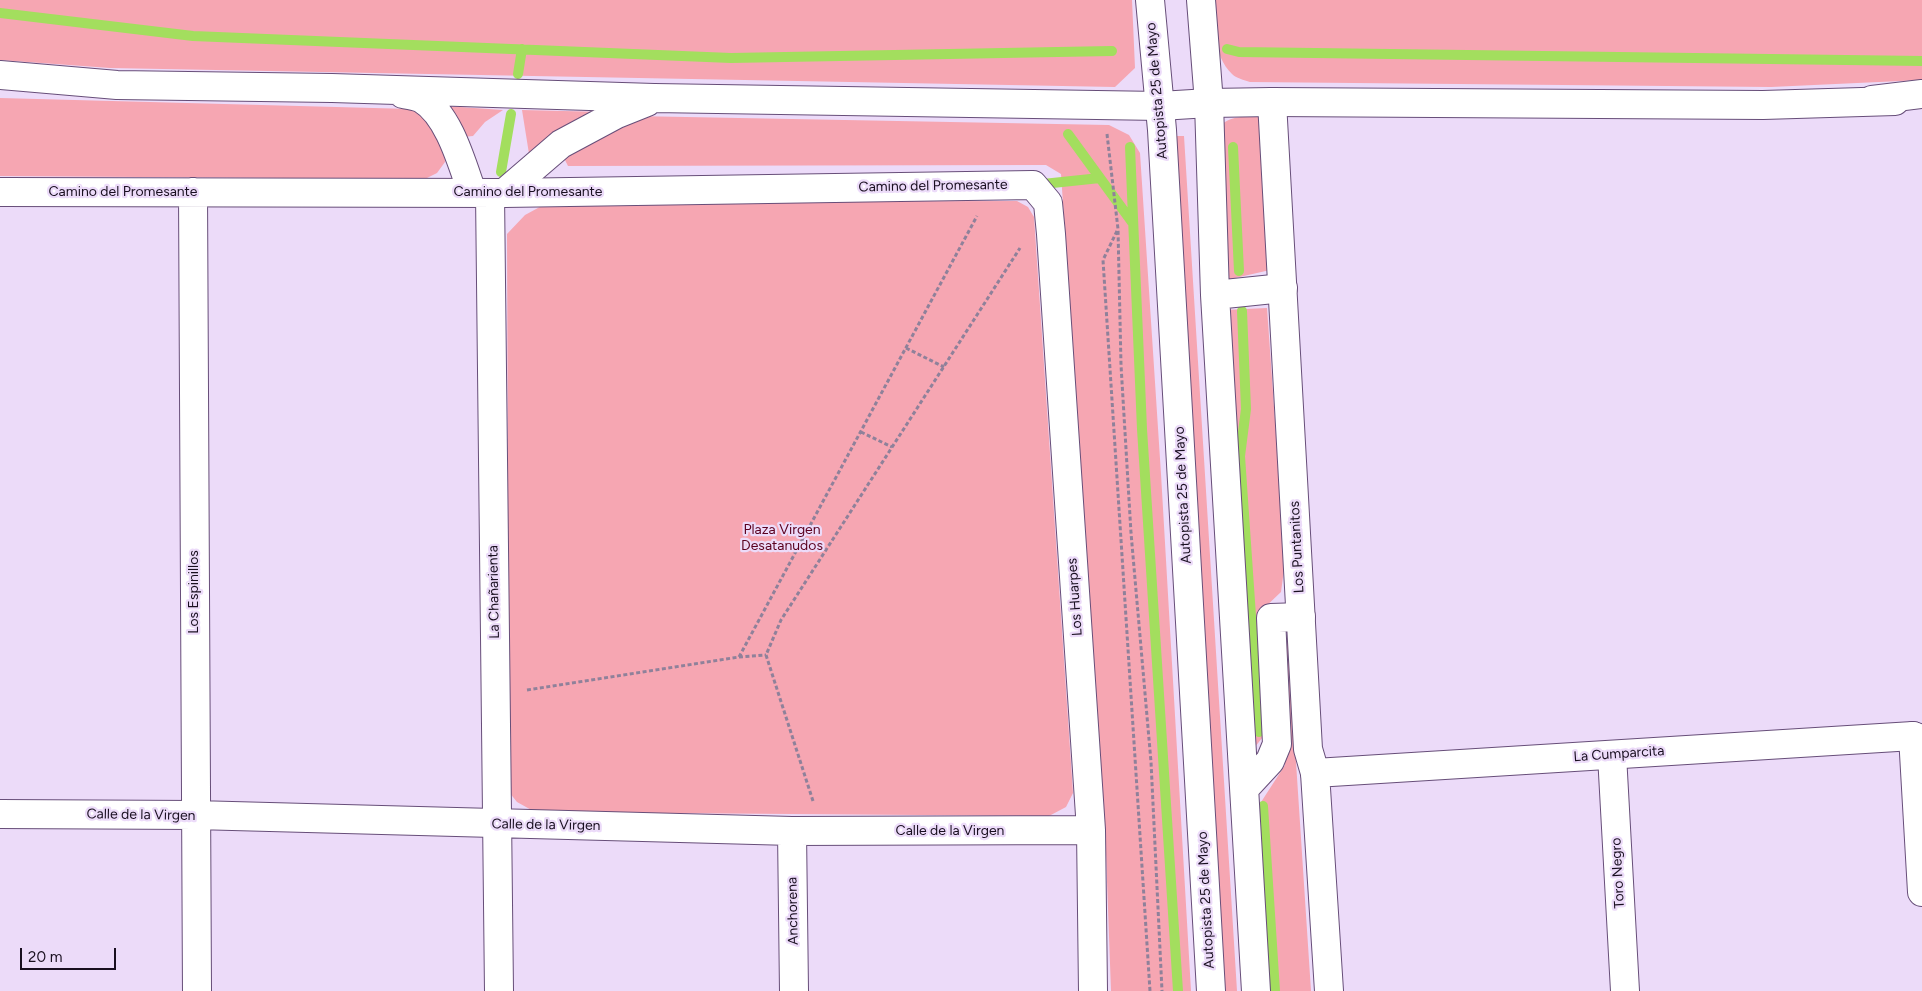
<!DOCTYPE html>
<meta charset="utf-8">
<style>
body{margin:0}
#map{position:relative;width:1922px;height:991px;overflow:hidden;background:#ecdbf9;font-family:Figtree,sans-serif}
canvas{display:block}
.scale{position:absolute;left:20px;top:948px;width:96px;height:22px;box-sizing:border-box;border:2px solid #190f20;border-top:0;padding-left:6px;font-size:15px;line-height:18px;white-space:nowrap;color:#190f20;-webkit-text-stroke:4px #ecdbf9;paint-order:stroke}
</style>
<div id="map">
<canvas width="1922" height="991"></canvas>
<div class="scale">20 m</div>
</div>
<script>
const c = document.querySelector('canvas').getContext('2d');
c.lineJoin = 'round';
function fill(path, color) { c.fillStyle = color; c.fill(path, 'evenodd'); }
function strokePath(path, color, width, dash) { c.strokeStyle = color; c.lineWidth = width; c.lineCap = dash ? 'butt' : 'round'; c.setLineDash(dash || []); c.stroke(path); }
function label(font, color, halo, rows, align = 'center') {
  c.font = font + ' Figtree,sans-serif'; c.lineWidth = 4.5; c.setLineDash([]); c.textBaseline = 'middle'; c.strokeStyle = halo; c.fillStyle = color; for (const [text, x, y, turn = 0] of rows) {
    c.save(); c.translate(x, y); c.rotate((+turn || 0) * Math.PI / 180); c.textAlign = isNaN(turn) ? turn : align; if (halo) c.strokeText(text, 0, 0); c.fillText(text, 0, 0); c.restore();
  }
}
const green = new Path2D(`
 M0,0h1132l3,68 -20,19 -1005,-19 -110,-8z
 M1212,0h710v80l-151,7 -521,-5c-6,-2 -14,-4 -18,-8 -19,-19 -18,-49 -20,-74z
 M0,98l411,11 17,9 16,27 1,17 -8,11 -12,6 -425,-3z
 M445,106l58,4 -18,12 -12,14 -10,1z
 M522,110l83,2 -75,48z
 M633,116l476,9 20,10 11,18 21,321 30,517h-80l-6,-165 -44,-652 -15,-9 -478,1 -6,-12z
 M1260,116l10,154 -48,11 -3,-154c12,-12 25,-10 41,-11z
 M1169,136h15l53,855h-15z
 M1017,201l11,6 6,10 39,576 -7,14 -17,9 -514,-4 -18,-10 -8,-10 -2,-558 18,-19 24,-13z
 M1267,308l18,254 -4,30 -20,19 5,122 -15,19 -27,-442z
 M1280,640h8l23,351h-45l-12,-178 31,-48z`);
const stream = new Path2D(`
 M0,13l193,23 538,22 381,-7
 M1227,49l12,3 683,9
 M518,74l4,-25
 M1068,134l64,88
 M1130,147l12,282 36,562
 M1233,147l6,124
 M501,172l10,-58
 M1043,184l57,-6
 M1242,311l4,98 -6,47 19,276
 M1263,806l12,185`);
const path = new Path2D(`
 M1107,134l11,95 3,136 10,168 20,229 11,229
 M1117,231l-14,29 47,731
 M906,348l38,19
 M861,432l31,15
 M803,539l23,11
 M739,657l238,-441
 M527,690l212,-33 27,-2
 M813,801l-47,-146 15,-35 239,-372`);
const street = new Path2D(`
 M1272,102l36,647 7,24
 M0,192l504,1 529,-8 15,18 3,31 40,596 2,161
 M193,192l4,799
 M490,193l9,798
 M1913,736l9,156
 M1612,755l13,236
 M0,814l195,1 597,16 299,-1
 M792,831l2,160`);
const secondary = new Path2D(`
 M0,75l117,10 215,3 322,10 506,8 49,-3 63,-1 491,3 132,-4
 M403,94c6,1 14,2 19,5 27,16 40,65 50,93
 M504,193l57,-49 56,-30 30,-12
 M1329,991l-14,-218 598,-37 9,3`);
const primary = new Path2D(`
 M1150,0l12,130 49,861
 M1201,0l8,103 6,192 41,696
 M1215,295l68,-7
 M1245,788l25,-27 7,-17 -6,-126 30,-1`);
const highway = new Path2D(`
 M1872,100l50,-6`);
const streetNames = [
 ["Autopista 25 de Mayo",1157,91,-95],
 ["Camino del Promesante",933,186,-1],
 ["Camino del Promesante",123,192],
 ["Camino del Promesante",528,192],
 ["Autopista 25 de Mayo",1183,495,-93],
 ["Los Puntanitos",1297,547,-93],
 ["Los Espinillos",194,592,-90],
 ["La Chañarienta",494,592,-91],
 ["Los Huarpes",1075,597,-94],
 ["La Cumparcita",1619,754,-4],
 ["Calle de la Virgen",141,815,1],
 ["Calle de la Virgen",546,825,1],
 ["Calle de la Virgen",950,831],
 ["Toro Negro",1618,873,-93],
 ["Autopista 25 de Mayo",1206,900,-93],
 ["Anchorena",793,911,-91]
];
const parkNames = [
 ["Plaza Virgen",782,530],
 ["Desatanudos",782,546]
];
fill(green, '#f6a6b2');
strokePath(stream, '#a3de5e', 10);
strokePath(street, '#674e79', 30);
strokePath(secondary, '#674e79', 30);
strokePath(primary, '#674e79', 30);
strokePath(highway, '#674e79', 30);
strokePath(path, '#8f819a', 3, [4, 2.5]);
strokePath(street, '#fff', 28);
strokePath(secondary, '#fff', 28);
strokePath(primary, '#fff', 28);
strokePath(highway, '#fff', 28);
label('14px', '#190f20', '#ecdbf9', streetNames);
label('14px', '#5a001f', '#ecdbf9', parkNames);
</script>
